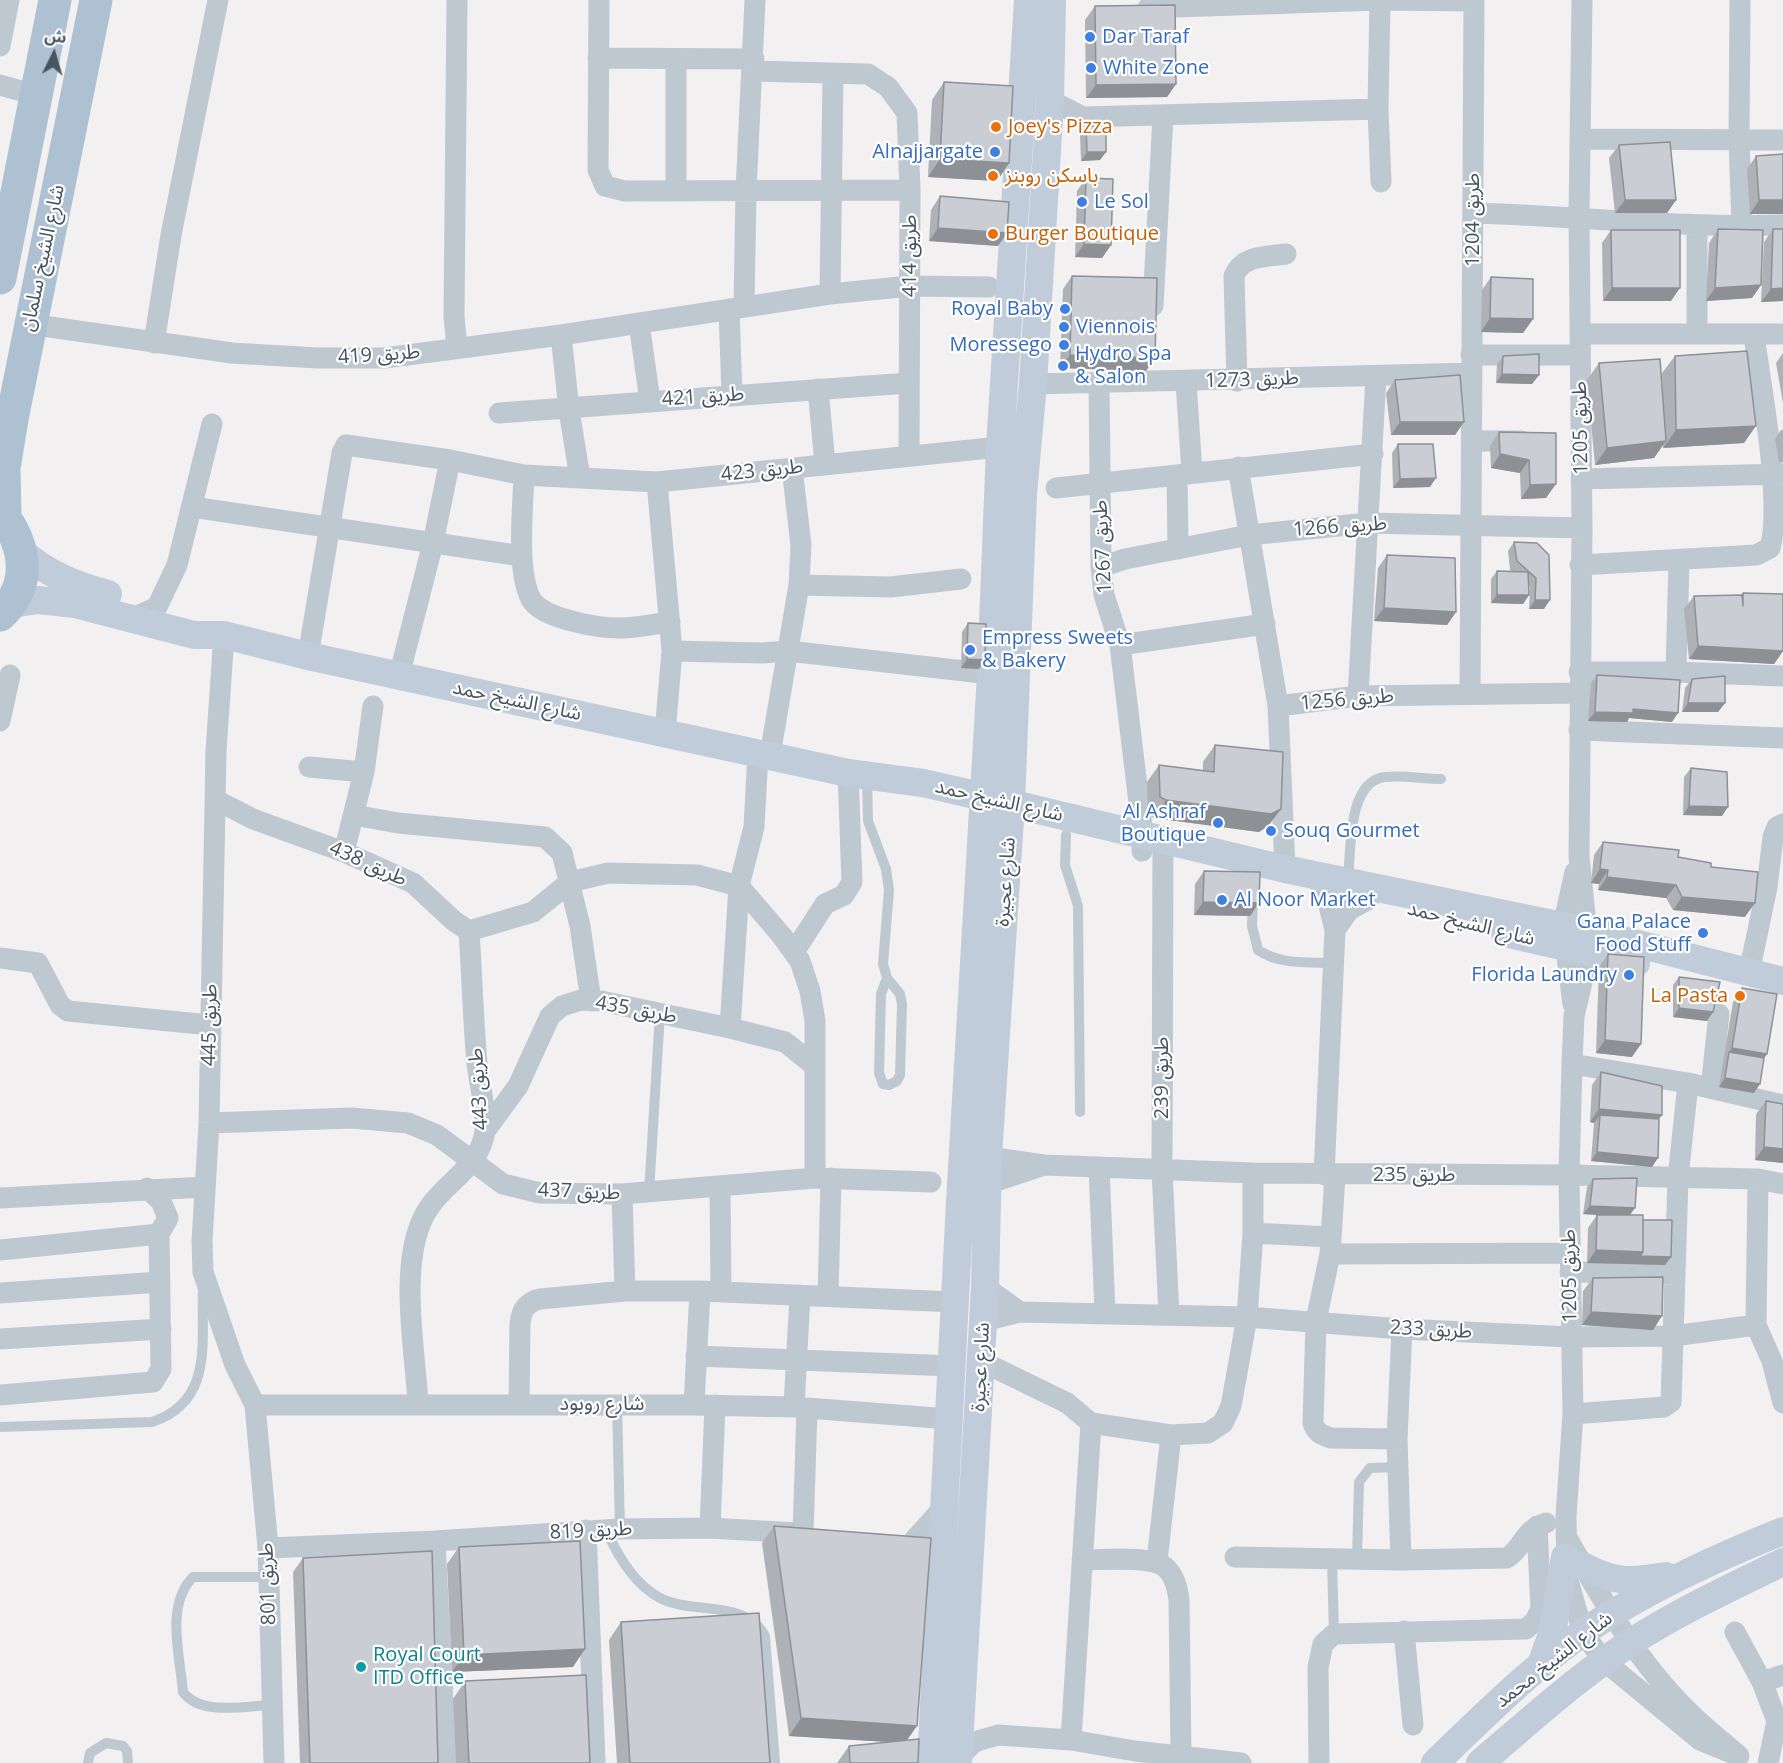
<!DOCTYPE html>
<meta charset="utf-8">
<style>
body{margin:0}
#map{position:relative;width:1783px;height:1763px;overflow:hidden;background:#f3f0f1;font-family:"Open Sans","Noto Sans Arabic",sans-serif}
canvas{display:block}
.north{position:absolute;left:24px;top:24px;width:60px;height:60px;-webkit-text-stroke:4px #fff;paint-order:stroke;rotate:5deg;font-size:16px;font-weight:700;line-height:24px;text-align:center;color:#465560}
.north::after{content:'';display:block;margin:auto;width:21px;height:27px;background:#465560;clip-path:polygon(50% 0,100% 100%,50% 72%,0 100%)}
</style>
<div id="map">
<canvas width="1783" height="1763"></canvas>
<div class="north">ش</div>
</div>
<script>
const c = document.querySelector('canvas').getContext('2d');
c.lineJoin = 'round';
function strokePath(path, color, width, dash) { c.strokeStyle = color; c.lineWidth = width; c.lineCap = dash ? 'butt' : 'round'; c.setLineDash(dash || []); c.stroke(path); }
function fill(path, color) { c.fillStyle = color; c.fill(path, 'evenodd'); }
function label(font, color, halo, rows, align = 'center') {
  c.font = font + ' "Open Sans","Noto Sans Arabic",sans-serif'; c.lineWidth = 4.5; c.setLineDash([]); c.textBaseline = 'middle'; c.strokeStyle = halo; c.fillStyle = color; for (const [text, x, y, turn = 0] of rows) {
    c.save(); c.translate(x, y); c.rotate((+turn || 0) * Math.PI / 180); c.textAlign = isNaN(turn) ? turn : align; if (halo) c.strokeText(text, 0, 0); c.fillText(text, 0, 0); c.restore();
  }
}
const lane = new Path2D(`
 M867,777l1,44 18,48 3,21 -6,74 4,14 13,16 2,10 -2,71 -3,6 -8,4 -6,-1 -4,-11 2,-79 6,-16
 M1066,835l-1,30 13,41 2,206
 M1348,881c3,-29 -1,-100 37,-104 18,-2 38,2 56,2
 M1253,900l-1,26 6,24c22,15 50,12 76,13
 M649,1192l11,-179
 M617,1404l3,125
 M0,1427l152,-5c62,-21 49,-79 51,-132
 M606,1529c11,26 28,55 54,69 33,17 86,1 105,38l10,127
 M1332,1559l2,75
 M1357,1559l2,-77 11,-14 28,-1
 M269,1577h-76c-28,28 -13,79 -10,115 17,24 62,14 89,13
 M88,1763l2,-10 16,-10 17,3 4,5 1,12`);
const street = new Path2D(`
 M457,0l-3,317 3,30
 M599,0l-1,170 7,16 20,5 285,-1
 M1380,0l-2,109 3,73
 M1740,0l-1,139 3,87
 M1148,8l232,-8 94,1
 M0,46l9,-46
 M598,58l156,1
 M753,71l115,3 20,13 19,26 3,77 -1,265
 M0,85l36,10
 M1050,100l33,17 295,-8
 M1580,139l203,1
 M676,191v-132
 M1473,213c103,3 206,15 310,12
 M1697,226v108
 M830,294l3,-220
 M744,306l2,-115 9,-191
 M1153,306l10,-191
 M729,309l3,86
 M639,323l11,78
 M29,324l203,29 86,5h66l177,-23 269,-41 80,-8 79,1
 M1580,334h203
 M561,335l8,75 11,68
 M154,343l17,-108 47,-235
 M1471,355h109
 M1237,381l-3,-105c9,-21 31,-19 52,-22
 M1186,382l6,91
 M1099,383l2,184 3,28 16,50 23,191 -1,15
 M1033,384l439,-11
 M818,389l7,75
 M499,413l409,-30
 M1472,441h50
 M1238,467l40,239 7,163
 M524,475c-1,32 -8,96 7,124 10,20 71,30 93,29 16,-1 31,-4 46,-6
 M1177,475l1,74
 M1581,479l202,-5
 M657,482l15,169 -7,82
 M1056,488l317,-34
 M192,507l330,49
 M1580,565l176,-10 14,-7c13,-46 -9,-161 -16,-213
 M1101,567l24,-8 124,-24 119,-12 214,5
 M799,585l91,2 71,-8
 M131,619l26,-12 20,-42 35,-141
 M224,635l-8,116 -7,372 -7,118 1,31 32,93 20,40 13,143 6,215
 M1120,645l145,-21
 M672,651l90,2 26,-2 203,23
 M308,656l34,-203 4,-8 104,15 74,15 133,7 343,-35
 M1579,672h97l107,4
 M1676,672l3,-112
 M399,676l34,-133 17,-83
 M1470,694l4,-694
 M1358,696l18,-320
 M1278,706l80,-10 221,-3
 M0,721l10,-46
 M1579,730l204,8
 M770,755l29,-170 2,-40 -9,-77
 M309,767l55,5
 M216,800l37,19 91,33 69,31 41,38 15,10 64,-19 37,-30 38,-9 89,2 42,11 43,50 18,25 10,30 5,30v157
 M354,815l44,8 147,14 17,16 18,73 11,75
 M1163,840l-1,330 7,145
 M344,852l20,-80 9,-66
 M1321,888l8,18 6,24 14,-20 20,-11
 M794,952l31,-48 19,-9 8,-13 -4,-109
 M0,958l38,5 22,42 8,6 142,14
 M1749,973l18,-86 6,-50 4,-10 6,-3
 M1573,1004l-10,-78 12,-54
 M730,1028l9,-142 15,-59 4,-74
 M1572,1064l116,19 95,22
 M1711,1088l8,-74
 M209,1123l143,-5 56,5 29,12 66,49 37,9 82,1 193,-16 116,4
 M485,1131l33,-45 32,-70 12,-10 19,-6 20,1 129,27 55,14 30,24
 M1044,1165l209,8 316,2 189,4 25,5
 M1099,1167l6,145
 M1324,1175l11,-245
 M1335,1175l-5,79 -14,67 -3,102c3,10 9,12 18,15l66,1
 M1758,1179l-2,146 16,36 11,42
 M987,1184l57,-19 -56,-8
 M720,1186l1,106
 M0,1198l205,-11
 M1253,1233l78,4
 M0,1250l159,-16 9,-16 -7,-17 -14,-13
 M1330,1254l240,-1
 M1570,1272l105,2
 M625,1291h75l255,11
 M0,1293l160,-11
 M828,1296l3,-118
 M1020,1312l227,5 155,12 169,8 102,-1 83,-11
 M983,1321l37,-9 -35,-25
 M0,1339l161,-10
 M696,1356l256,10
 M981,1361l86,42 24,20 80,12 37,-2 15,-10 8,-17 16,-89 6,-84v-60
 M0,1395l153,-13 8,-13 -2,-135
 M418,1403c-3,-54 -19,-135 5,-185 15,-33 57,-48 62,-87 2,-19 -6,-48 -8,-68 -4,-44 -5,-88 -8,-132
 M519,1403l1,-79c1,-14 7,-22 20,-25l85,-8 -3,-97
 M255,1405h439l100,2 155,12
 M694,1405l6,-114
 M794,1407l6,-112
 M1573,1414l91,-7 7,-5 7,-224 10,-95
 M710,1528l5,-123
 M586,1530l9,233
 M803,1534l4,-125
 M1566,1536c35,62 72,127 124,177 15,15 33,29 49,43l-39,-16 -96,-79 -21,-28 -16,-56 -1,-61 7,-102 -4,-239 3,-111 2,-48 15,-63 -10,-97 3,-328 -3,-312 3,-216
 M435,1541l11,222
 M268,1548l167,-7 185,-12 90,-1 87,5
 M936,1551l-21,-12 29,-32
 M1235,1557l166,3 106,-2c17,-11 16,-28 39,-35
 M1082,1560c20,0 71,-5 84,8 9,8 11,20 13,31l2,156
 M1401,1560l-4,-121 5,-110
 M1157,1561l14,-126
 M1404,1631l9,94
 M1735,1632l27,50 15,39 -9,42
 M1762,1682l21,-7
 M1071,1740l20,-317
 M958,1758l16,-16 24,-7 73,5 64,11 106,12
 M1319,1763l-1,-96 5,-23 11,-10 192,-5 9,-8 6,-12 -4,-83`);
const secondary = new Path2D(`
 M22,552c25,22 53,33 86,42
 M12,604l26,-4 37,4 119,31h30l84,21 540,117 75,10 61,14 301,72 302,62 196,50
 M1505,933l131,30
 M1583,1566c32,17 48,16 83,10
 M1541,1665l11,-31 13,-77
 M931,1763l29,-561 31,-528 9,-227 28,-447
 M958,1763l27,-476 3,-130 23,-353 12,-310 10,-110 17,-284 2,-100
 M1435,1763c55,-53 110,-109 175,-148 55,-34 113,-60 173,-84
 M1480,1763c49,-41 96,-85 150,-120 48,-31 101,-56 153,-81`);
const primary = new Path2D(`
 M0,278l55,-278
 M0,515c8,6 12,14 16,23 12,29 7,56 -16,77
 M5,518l-1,-50 8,-49 84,-419`);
const wall = new Path2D(`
 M1095,6l81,78 -9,13 -81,1 -1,-78z
 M944,82l65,81 -12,18 -69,-4 4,-77z
 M1086,126l20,26 -6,8 -19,1 -1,-26z
 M1619,145l57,55 -9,13h-52l-6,-55z
 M1783,154v60h-33l-3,-45 9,-13z
 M1086,178l25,67 -9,13 -27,-1 2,-66z
 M940,196l58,50 -69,-5 2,-31z
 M1718,229l43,56 -9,13 -46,3 3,-58z
 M1773,229h10v72l-22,1 3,-60z
 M1611,230l60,71h-68l-1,-58z
 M1072,276l74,95 -86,-3 3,-79z
 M1491,277l42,42 -10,14 -42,-1 1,-42z
 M1783,353v50l-7,-40z
 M1503,356l36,19 -7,9 -36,-1 1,-19z
 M1675,356l69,87 -81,5v-3l-9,13 -59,7 -8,-85 12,-17 64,37 -1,-27z
 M1395,380l69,42 -9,13h-64l-5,-42z
 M1781,430h2v32h-4l-4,-23z
 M1499,432l57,1 -10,65 -25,1 -1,-26 -29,-5 -1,-22z
 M1398,444l32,43 -37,1 -1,-35z
 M1514,542l23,1 7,66h-15l1,-22 -1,-1v9l-6,9 -32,-1v-24l6,-8h14l-1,-1 -2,-19z
 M1387,555l69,57 -9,13 -73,-4 4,-53z
 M1743,593l40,1v57l-9,13 -85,-5 -5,-50 10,-13 48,-1z
 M968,623l11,46 -18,-1 1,-36z
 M1597,675l75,47 -43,-4 -2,4 -39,-1 3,-38z
 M1692,679l33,24 -7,9h-36l3,-24z
 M1215,745l66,64 -13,17 -9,6 -105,-14 -6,-4 -1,-32 12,-17 44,6v-9z
 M1691,768l31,48 -39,-1 1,-38z
 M1603,842l75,15 33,10 34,50 -72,-7 -7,-12 -68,-8 1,-6 -8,-1 3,-28z
 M1204,871l55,32 -9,13 -56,-1 1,-31z
 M1608,954l24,103 -36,-4 3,-86z
 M1679,977l34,35 -6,9 -34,-4v-32z
 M1742,988l12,105 -35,-6 14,-85z
 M1601,1072l58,47 -7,48 -61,-6 3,-38 -4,-1 2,-37z
 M1766,1101l17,3v59l-28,-3 1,-46z
 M1593,1179l42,29 -5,7 13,5 28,37 -6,8 -78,-2 1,-35 9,-13 -14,-1 4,-27z
 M1593,1278l60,52 -71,-5 1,-34z
 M774,1526l133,214 11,23h-81l12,-17 39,-4 -99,-6 -27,-193z
 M459,1547l114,120 -121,5 -5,-108z
 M303,1558l135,205h-138l-7,-191z
 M621,1622l149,141h-153l-8,-123z
 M465,1681l125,82h-134l-3,-64z`);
const shadedWall = new Path2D(`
 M1176,84l-9,13 -81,1 10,-13z
 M1087,152h19l-6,8 -19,1z
 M940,159l69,4 -12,18 -69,-4z
 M1625,200h51l-9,13h-52z
 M1759,200h24v14h-33z
 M938,228l69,5 -9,13 -69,-5z
 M1084,244l27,1 -9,13 -27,-1z
 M1761,285l-9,13 -46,3 9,-13z
 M1612,288h68l-9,13h-68z
 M1783,288v13l-22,1 10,-13z
 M1490,318l43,1 -10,14 -42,-1z
 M1070,355l85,3 -9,13 -86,-3z
 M1502,374l37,1 -7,9 -36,-1z
 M1400,422h64l-9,13h-64z
 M1756,426l-12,17 -81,5 13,-18z
 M1666,441l-12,17 -59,7 12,-17z
 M1500,454l29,6 -9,13 -29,-5z
 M1436,478l-6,9 -37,1 7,-9z
 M1556,484l-10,14 -25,1 9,-14z
 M1497,595h32l-6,9 -32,-1z
 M1535,600h15l-6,9h-15z
 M1384,608l72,4 -9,13 -73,-4z
 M1698,646l85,5 -9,13 -85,-5z
 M967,659l18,1 -6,9 -18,-1z
 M1688,703h37l-7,9h-36z
 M1633,709l45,4 -6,9 -43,-4 -2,4 -39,-1 7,-9z
 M1166,800l115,9 -13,17 -9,6 -105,-14z
 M1689,806l39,1 -6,9 -39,-1z
 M1600,869l8,1 -9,14 -8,-1z
 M1607,877l69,8 -10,13 -68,-8z
 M1682,897l73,6 -10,14 -72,-7z
 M1203,902l56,1 -9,13 -56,-1z
 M1679,1008l34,4 -6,9 -34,-4z
 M1605,1040l36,4 -9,13 -36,-4z
 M1732,1048l35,6 -9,13 -29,-15z
 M1725,1078l35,6 -6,9 -35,-6z
 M1599,1109l63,6 -9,13 -53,-13 -6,8 -4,-1z
 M1764,1147l19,2v14l-28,-3z
 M1597,1152l61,6 -6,9 -61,-6z
 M1590,1206l45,2 -7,9 -45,-3z
 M1596,1250l47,2 28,5 -6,8 -78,-2z
 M1591,1312l71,4 -9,14 -71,-5z
 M585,1649l-12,18 -121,5 12,-17z
 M801,1718l116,8 -12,17 -116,-7z`);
const building = new Path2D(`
 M1175,5l1,79 -80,1 -1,-79z
 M944,82l69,4 -4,77 -69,-4z
 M1086,126h20v26h-19z
 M1670,142l6,58h-51l-6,-55z
 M1783,154v46h-24l-3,-44z
 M1086,178l27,1 -2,66 -27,-1z
 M940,196l69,6 -2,31 -69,-5z
 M1718,229l45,1 -2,55 -46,3z
 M1773,229h10v59l-12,1z
 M1611,230h69v58h-68z
 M1072,276l85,2 -2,80 -85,-3z
 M1491,277l42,2v40l-43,-1z
 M1747,351l9,75 -80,4 -1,-74z
 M1539,354v21l-37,-1 1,-18z
 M1660,359l6,82 -59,7 -8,-85z
 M1460,375l4,47h-64l-5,-42z
 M1499,432l57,1v51l-26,1 -1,-25 -29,-6z
 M1398,444h35l3,34 -36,1z
 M1514,542l23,1 12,12 1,45h-15l1,-22 -19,-17z
 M1387,555l68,3 1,54 -72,-4z
 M1497,571l31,1 1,23h-32z
 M1743,593l40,1v57l-85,-5 -4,-50 48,-1 1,11z
 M968,623l18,1 -1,36 -18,-1z
 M1597,675l83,5 -2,33 -45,-4v4l-38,-1z
 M1725,676v27h-37l4,-24z
 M1215,745l68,7 -2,57 -10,5 -105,-14 -6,-3 -1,-32 55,7z
 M1691,768l36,4 1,35 -39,-1z
 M1603,842l76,8 -1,7 33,6v4l47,5 -3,31 -73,-6 -6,-12 -69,-8 1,-7 -8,-1z
 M1204,871l56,1 -1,31 -56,-1z
 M1608,954l36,3 -3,87 -36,-4z
 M1679,977l41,5 -7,30 -34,-4z
 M1742,988l35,6 -10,60 -35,-6z
 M1729,1052l35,6 -4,26 -35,-6z
 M1601,1072l61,14v29l-63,-6z
 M1766,1101l17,3v45l-19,-2z
 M1600,1115l59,4 -1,39 -61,-6z
 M1637,1178l-2,30 -45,-2 3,-27z
 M1597,1215h46v37l-47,-2z
 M1643,1220h29l-1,37 -31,-1 3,-4z
 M1663,1277l-1,39 -71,-4 2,-34z
 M774,1526l157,12 -14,188 -116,-8z
 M580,1541l5,108 -121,6 -5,-108z
 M432,1551l6,212h-128l-7,-205z
 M759,1613l11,150h-140l-9,-141z
 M586,1675l4,88h-121l-4,-82z
 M919,1739l-1,24h-68l-1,-17z`);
const markers = [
 [1090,37,6,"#3f7fe0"],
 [1091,68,6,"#3f7fe0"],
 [996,127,6,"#e8710a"],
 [995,152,6,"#3f7fe0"],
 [993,176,6,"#e8710a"],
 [1082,202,6,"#3f7fe0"],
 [993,234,6,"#e8710a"],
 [1065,309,6,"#3f7fe0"],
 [1064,327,6,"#3f7fe0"],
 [1064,345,6,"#3f7fe0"],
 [1063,366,6,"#3f7fe0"],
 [970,650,6,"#3f7fe0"],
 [1218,823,6,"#3f7fe0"],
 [1271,831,6,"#3f7fe0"],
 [1222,900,6,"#3f7fe0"],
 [1703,933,6,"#3f7fe0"],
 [1629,975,6,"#3f7fe0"],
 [1740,996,6,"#e8710a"],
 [361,1667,6,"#0f9aa8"]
];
const shopNames = [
 ["Dar Taraf",1102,37],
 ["White Zone",1103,68],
 ["Alnajjargate",983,152,"right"],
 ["Le Sol",1094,202],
 ["Royal Baby",1053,309,"right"],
 ["Viennois",1076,327],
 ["Moressego",1052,345,"right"],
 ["Hydro Spa",1075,354],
 ["& Salon",1075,377],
 ["Empress Sweets",982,638],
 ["& Bakery",982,661],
 ["Al Ashraf",1206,812,"right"],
 ["Boutique",1206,835,"right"],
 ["Souq Gourmet",1283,831],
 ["Al Noor Market",1234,900],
 ["Gana Palace",1691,922,"right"],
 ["Food Stuff",1691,945,"right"],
 ["Florida Laundry",1617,975,"right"]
];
const foodNames = [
 ["Joey's Pizza",1008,127],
 ["باسكن روبنز",1005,176],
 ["Burger Boutique",1005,234],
 ["La Pasta",1728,996,"right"]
];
const streetNames = [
 ["طريق 1204",1473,220,-90],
 ["طريق 414",910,256,-90],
 ["شارع الشيخ سلمان",43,258,-78],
 ["طريق 419",379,355,-4],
 ["طريق 1273",1252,380,-2],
 ["طريق 421",703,397,-4],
 ["طريق 1205",1581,428,-91],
 ["طريق 423",762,471,-6],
 ["طريق 1266",1340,527,-4],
 ["طريق 1267",1103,547,-93],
 ["طريق 1256",1347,700,-5],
 ["شارع الشيخ حمد",517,701,12],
 ["شارع الشيخ حمد",999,801,13],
 ["طريق 438",368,864,24],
 ["شارع عجيرة",1006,882,-86],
 ["شارع الشيخ حمد",1471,924,14],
 ["طريق 435",636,1010,10],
 ["طريق 445",210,1025,-89],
 ["طريق 239",1162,1078,-90],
 ["طريق 443",479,1089,-94],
 ["طريق 235",1414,1175],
 ["طريق 437",579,1192,2],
 ["طريق 1205",1570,1276,-91],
 ["طريق 233",1431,1330,3],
 ["شارع عجيرة",981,1367,-87],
 ["شارع روبود",602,1404],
 ["طريق 819",591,1531,-3],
 ["طريق 801",268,1584,-92],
 ["شارع الشيخ محمد",1554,1660,-38]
];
const cultureNames = [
 ["Royal Court",373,1655],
 ["ITD Office",373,1678]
];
strokePath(lane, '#bdc8d1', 10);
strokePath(street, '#bdc8d1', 21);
strokePath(secondary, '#c0ccd9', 28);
strokePath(primary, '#aec1d2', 33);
fill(wall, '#aeb1b6');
fill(shadedWall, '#8d9094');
fill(building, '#caced4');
strokePath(building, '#8d9094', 1.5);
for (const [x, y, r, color] of markers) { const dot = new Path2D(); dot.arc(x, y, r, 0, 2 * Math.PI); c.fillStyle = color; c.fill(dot); strokePath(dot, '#fff', 2); }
label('20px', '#366cbe', '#fff', shopNames, 'left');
label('20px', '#c56008', '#fff', foodNames, 'left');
label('20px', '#465560', '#fff', streetNames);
label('20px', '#0d838f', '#fff', cultureNames, 'left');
</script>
